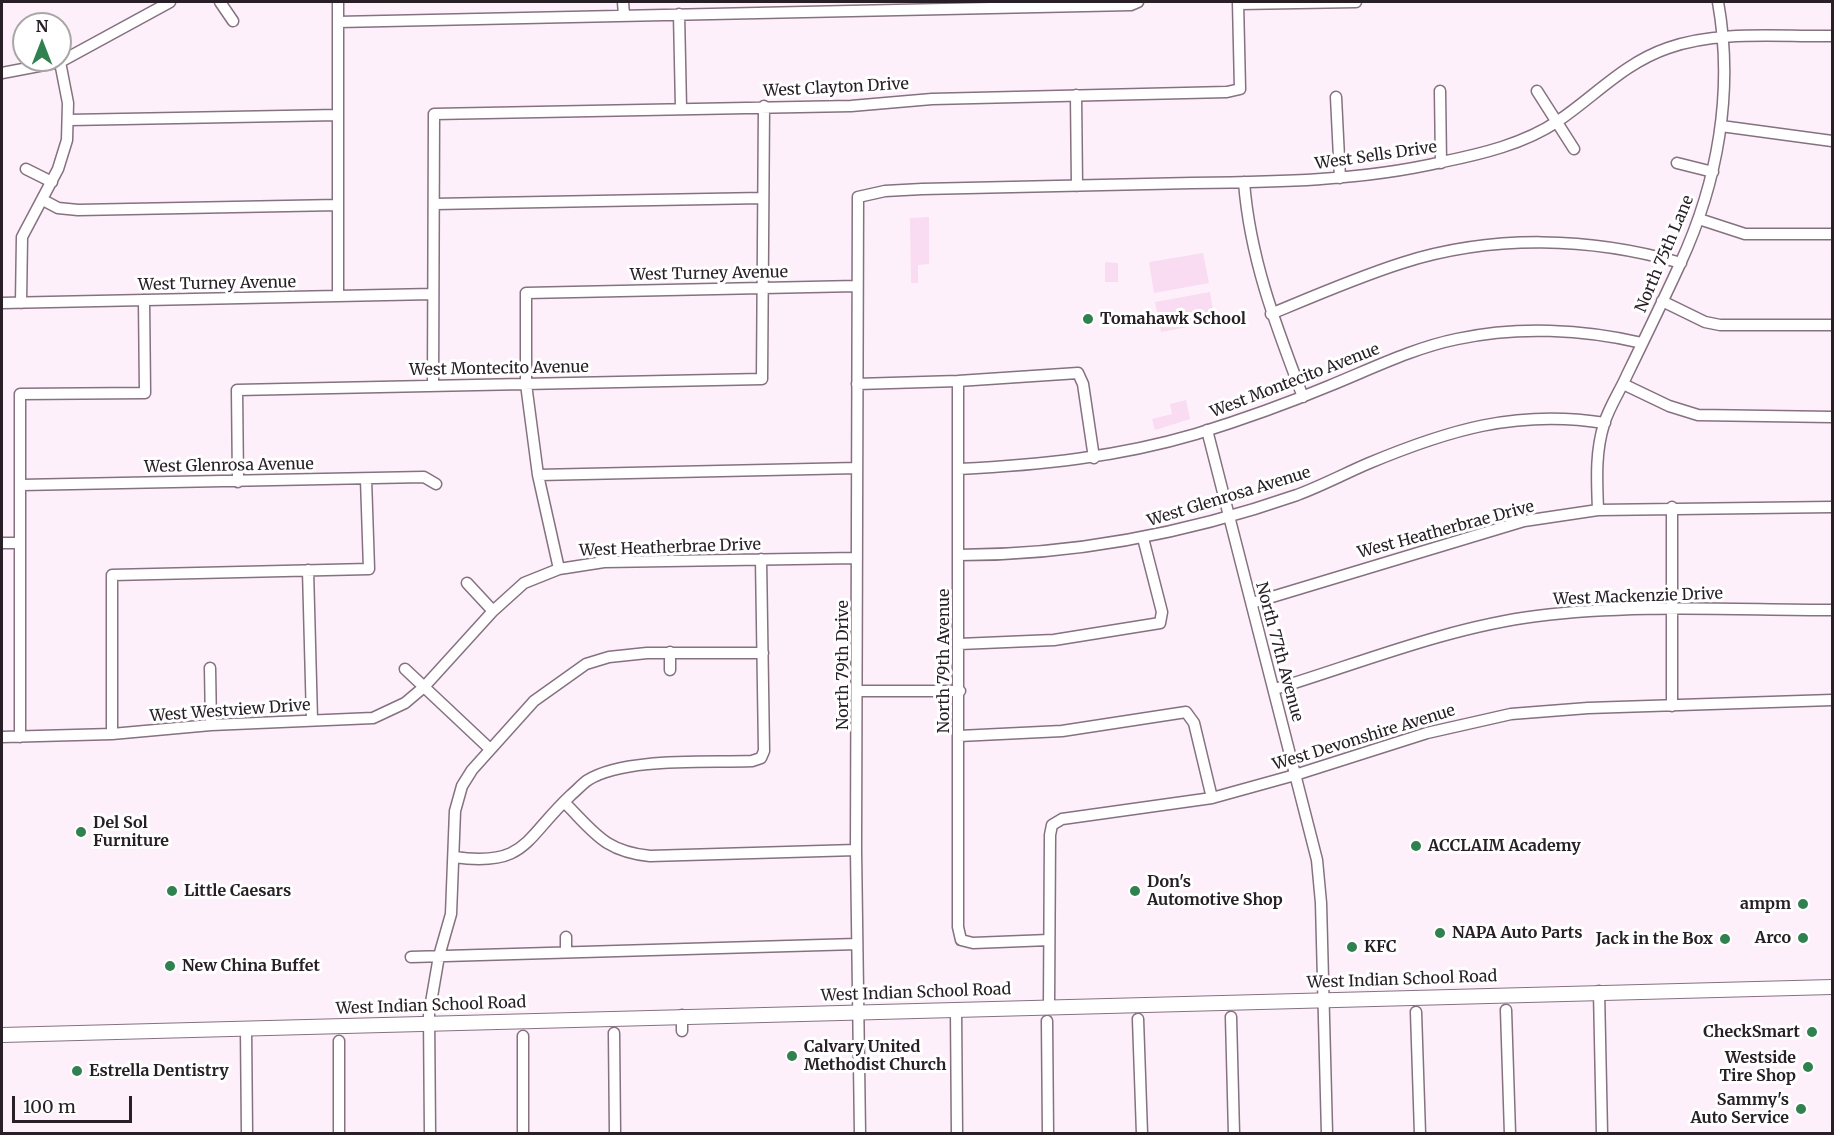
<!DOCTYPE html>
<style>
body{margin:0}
#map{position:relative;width:1834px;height:1135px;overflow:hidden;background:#fef0fa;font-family:Merriweather,serif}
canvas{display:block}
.frame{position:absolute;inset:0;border:3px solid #282026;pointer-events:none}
.north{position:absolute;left:12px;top:12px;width:60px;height:60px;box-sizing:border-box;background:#fff;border:2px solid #a9a6a8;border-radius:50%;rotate:0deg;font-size:16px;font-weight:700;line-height:24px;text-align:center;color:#282026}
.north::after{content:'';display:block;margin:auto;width:21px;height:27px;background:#308050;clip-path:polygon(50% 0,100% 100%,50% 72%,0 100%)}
.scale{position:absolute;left:12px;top:1096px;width:120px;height:27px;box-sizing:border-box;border:3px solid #282026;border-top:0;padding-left:8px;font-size:18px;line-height:21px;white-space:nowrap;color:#282026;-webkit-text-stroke:4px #fff;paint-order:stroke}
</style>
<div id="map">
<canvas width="1834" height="1135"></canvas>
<div class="frame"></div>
<div class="north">N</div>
<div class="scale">100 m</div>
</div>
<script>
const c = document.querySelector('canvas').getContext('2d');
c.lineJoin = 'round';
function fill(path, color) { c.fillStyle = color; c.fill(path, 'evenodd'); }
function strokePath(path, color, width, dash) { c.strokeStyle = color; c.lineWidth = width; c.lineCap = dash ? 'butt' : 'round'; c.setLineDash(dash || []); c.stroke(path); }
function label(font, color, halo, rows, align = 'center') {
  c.font = font + ' Merriweather,serif'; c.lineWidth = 6; c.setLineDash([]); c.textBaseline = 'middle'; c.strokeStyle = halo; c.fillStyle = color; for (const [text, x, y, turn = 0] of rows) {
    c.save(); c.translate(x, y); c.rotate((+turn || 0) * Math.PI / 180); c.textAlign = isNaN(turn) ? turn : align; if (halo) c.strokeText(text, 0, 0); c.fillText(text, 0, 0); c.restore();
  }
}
const green = new Path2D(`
 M929,217v47l-11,1v18h-7l-1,-65z
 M1203,253l6,30 -55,10 -5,-31z
 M1105,262l13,1v19h-13z
 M1210,292l5,30 -54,10 -6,-30z
 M1186,400l4,19 -35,11 -3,-11 20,-5 -2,-10z`);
const minor = new Path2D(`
 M220,2l13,19
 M338,2v294
 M623,2l1,13
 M1239,4l117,-2
 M679,14l2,94
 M338,22l793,-17 7,-3
 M2,73l58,-11 110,-60
 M1440,91l1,72
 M1537,91l37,58
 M1076,95l1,91
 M1336,97l4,81
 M69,120l269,-5
 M1721,126l111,15
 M1677,163l36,9
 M26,169l26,13
 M1244,182c6,77 32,144 59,215
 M43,200l15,8 20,2 260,-5
 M434,204l329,-6
 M1699,219l46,15h87
 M1662,301l43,21 15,3h112
 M2,303l431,-9
 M21,303l1,-66 36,-68 9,-29 1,-37 -8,-41
 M1271,314c43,-18 87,-37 131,-51 91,-29 189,-26 279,0
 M958,381v546l3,13 12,3 76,-3
 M857,384l101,-3 120,-8 5,11 11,74
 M1623,384l46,22 29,9 134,2
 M433,386l1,-272 417,-8 81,-7 295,-7 13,-3 -2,-87
 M1207,430l110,430 4,43 6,231
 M959,469c81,-4 159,-12 237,-35 45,-14 90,-30 133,-48 42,-17 84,-38 128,-47 60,-13 126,-10 185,4
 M538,475l319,-7
 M238,482l-1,-92 525,-11 2,-273
 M21,485l403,-8 12,7
 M1672,507v199
 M1598,510c-1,-29 -3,-57 6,-86 5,-17 16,-33 23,-49 18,-37 36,-74 53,-111 38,-82 54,-173 38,-262
 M2,543h18
 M959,555c115,0 229,-22 338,-60 24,-9 47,-21 70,-31 81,-34 150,-55 238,-41
 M559,569l-21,-94 -12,-91v-91l331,-7
 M308,570l4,150
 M467,583l26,28
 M1252,603l272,-82 74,-11 234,-3
 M959,644l95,-4 106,-17 2,-11 -19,-74
 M670,652v18
 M210,668l1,57
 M405,669l85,80
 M1275,689c85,-26 174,-62 262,-73 97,-12 198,-6 295,-6
 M858,691h102
 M112,734v-159l257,-6 -3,-90
 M959,736l103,-5 124,-19 8,11 18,75
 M2,737l110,-3 99,-9 162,-7 32,-15 19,-16 69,-76 31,-28 35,-14 45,-7 253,-4
 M20,737v-343l125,-1 -1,-93
 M564,802c31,31 40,49 86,54l206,-6
 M454,857c73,10 70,-18 117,-62 6,-5 11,-11 17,-15 37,-23 120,-17 164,-19l9,-3 3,-7 -3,-192
 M566,937v15
 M411,957l446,-13
 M1599,991l3,143
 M1049,1006l1,-171 2,-10 10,-6 150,-21 83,-23 132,-42 84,-19 77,-6 244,-8
 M956,1009l1,125
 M1506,1010l4,124
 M1416,1012l4,122
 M682,1015v16
 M1231,1017l3,117
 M1138,1019l4,115
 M1047,1021l1,113
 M246,1028l1,106
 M614,1033l1,101
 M339,1134v-93
 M430,1134l-1,-120 10,-58 12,-42 4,-103 7,-25 10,-16 62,-69 52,-37 23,-7 38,-4h116
 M523,1134v-98
 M860,1134l-4,-284 2,-653 27,-6 37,-2c90,-2 180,-4 270,-6 84,-1 168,-2 250,-21 39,-8 82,-18 116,-41 37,-25 66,-58 110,-73 51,-18 111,-11 164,-12`);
const major = new Path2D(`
 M2,1035l1830,-48`);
const markers = [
 [1088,319,6,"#308050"],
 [81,832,6,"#308050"],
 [1416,846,6,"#308050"],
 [172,891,6,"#308050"],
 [1135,891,6,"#308050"],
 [1803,904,6,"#308050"],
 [1440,933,6,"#308050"],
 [1803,938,6,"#308050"],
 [1725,939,6,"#308050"],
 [1352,947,6,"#308050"],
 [170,966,6,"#308050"],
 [1812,1032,6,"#308050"],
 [792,1056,6,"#308050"],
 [1808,1067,6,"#308050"],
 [77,1071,6,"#308050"],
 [1801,1109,6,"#308050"]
];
const streetNames = [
 ["West Clayton Drive",836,88,-3],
 ["West Sells Drive",1376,156,-8],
 ["North 75th Lane",1665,254,-67],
 ["West Turney Avenue",709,274,-1],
 ["West Turney Avenue",217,284,-1],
 ["West Montecito Avenue",499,369,-1],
 ["West Montecito Avenue",1295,381,-21],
 ["West Glenrosa Avenue",229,466,-1],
 ["West Glenrosa Avenue",1229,497,-17],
 ["West Heatherbrae Drive",1446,530,-15],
 ["West Heatherbrae Drive",670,548,-2],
 ["West Mackenzie Drive",1638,597,-2],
 ["North 77th Avenue",1279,652,75],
 ["North 79th Avenue",944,661,-90],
 ["North 79th Drive",843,665,-90],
 ["West Westview Drive",230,711,-4],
 ["West Devonshire Avenue",1364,738,-17],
 ["West Indian School Road",1402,980,-2],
 ["West Indian School Road",916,993,-2],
 ["West Indian School Road",431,1006,-2]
];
const poiNames = [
 ["Tomahawk School",1100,319],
 ["Del Sol",93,823],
 ["Furniture",93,841],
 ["ACCLAIM Academy",1428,846],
 ["Don's",1147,882],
 ["Automotive Shop",1147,900],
 ["Little Caesars",184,891],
 ["ampm",1791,904,"right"],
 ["NAPA Auto Parts",1452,933],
 ["Arco",1791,938,"right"],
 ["Jack in the Box",1713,939,"right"],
 ["KFC",1364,947],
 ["New China Buffet",182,966],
 ["CheckSmart",1800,1032,"right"],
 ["Calvary United",804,1047],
 ["Methodist Church",804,1065],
 ["Westside",1796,1058,"right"],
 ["Tire Shop",1796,1076,"right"],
 ["Estrella Dentistry",89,1071],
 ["Sammy's",1789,1100,"right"],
 ["Auto Service",1789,1118,"right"]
];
fill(green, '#f9dbf2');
strokePath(minor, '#857180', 13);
strokePath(major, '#857180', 16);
strokePath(minor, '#fff', 10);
strokePath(major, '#fff', 14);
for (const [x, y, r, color] of markers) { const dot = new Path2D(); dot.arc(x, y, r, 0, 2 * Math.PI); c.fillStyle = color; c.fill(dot); strokePath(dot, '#fff', 2); }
label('16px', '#282026', '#fff', streetNames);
label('bold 16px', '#282026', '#fff', poiNames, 'left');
</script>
